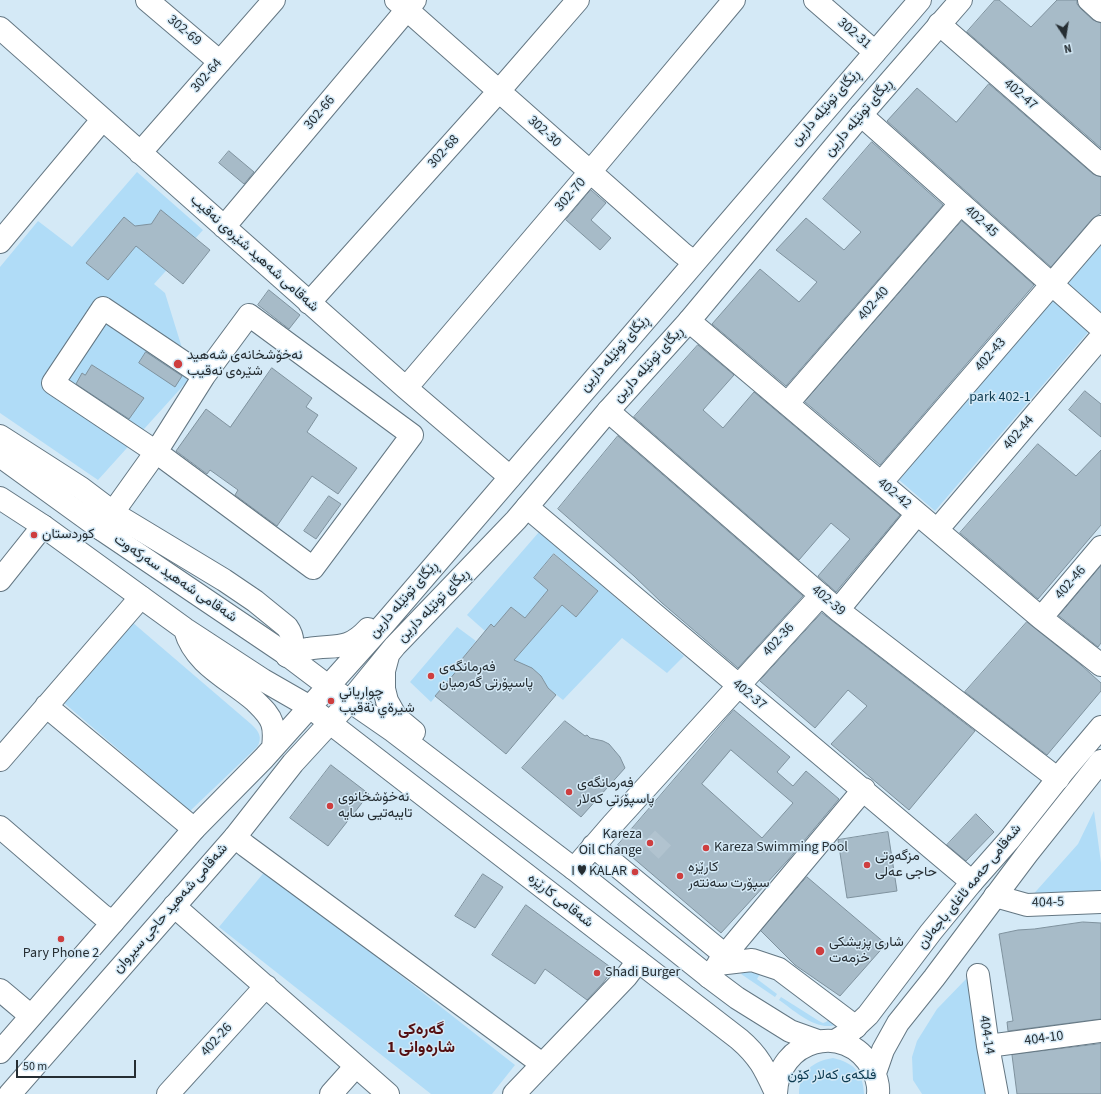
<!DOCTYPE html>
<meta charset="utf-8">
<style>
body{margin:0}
#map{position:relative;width:1101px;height:1094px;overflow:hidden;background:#d4e9f6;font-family:"Source Sans 3",sans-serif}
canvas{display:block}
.north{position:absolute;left:1045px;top:16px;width:40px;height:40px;-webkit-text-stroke:3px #d4e9f6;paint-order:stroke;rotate:168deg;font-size:11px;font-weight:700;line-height:16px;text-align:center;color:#252d32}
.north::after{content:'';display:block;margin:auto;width:14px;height:18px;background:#252d32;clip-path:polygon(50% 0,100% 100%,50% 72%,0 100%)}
.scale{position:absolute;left:16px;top:1060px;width:120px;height:18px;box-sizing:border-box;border:2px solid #252d32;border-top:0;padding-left:5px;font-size:12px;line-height:14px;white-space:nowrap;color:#252d32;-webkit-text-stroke:3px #d4e9f6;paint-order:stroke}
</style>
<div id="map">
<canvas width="1101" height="1094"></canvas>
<div class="north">N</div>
<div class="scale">50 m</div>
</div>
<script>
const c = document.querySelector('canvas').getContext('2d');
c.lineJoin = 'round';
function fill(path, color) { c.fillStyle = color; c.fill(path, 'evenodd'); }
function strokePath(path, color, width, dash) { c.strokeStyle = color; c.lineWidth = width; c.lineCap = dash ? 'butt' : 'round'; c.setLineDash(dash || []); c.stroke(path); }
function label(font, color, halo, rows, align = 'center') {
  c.font = font + ' "Source Sans 3",Vazirmatn,sans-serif'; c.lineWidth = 3; c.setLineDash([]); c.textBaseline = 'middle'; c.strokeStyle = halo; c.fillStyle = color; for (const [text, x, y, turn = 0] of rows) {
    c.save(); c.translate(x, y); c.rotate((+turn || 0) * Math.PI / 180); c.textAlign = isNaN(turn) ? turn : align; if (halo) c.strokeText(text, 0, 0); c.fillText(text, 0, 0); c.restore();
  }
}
const green = new Path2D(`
 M137,172l66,58 -49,54 11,9 26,84 -93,103 -98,-67v-146l38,-46 34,26z
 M1101,241v76l-166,194 -37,-32z
 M539,532l145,124 -17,17 -45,-35 -59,62 -15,-12 -7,-12 -9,-7 -39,15 69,-79 14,12 22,-26 -44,-38 -20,25 14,12 -23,28 -14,-11 -17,20 -3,-3 -6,7 -18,-16z
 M132,622l119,102c8,7 12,14 6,23l-67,64 -127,-109z
 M457,627l19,14 -19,24 6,5 -8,3 -24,29 -21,-20z
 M1094,811l7,52v36l-79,8 56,-63z
 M266,870l249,195 -23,29h-61l-212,-167z
 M744,971l16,3 -3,5 20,15 -2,3 -34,-23z
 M967,978l22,116h-67l-9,-14 -1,-23 5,-16 20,-32z
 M781,997l38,24 4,2 3,-1 3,-3 9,5c-20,9 -43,-13 -59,-24z
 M833,1058c21,5 30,14 31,36h-65c0,-22 14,-33 34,-36z`);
const building = new Path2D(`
 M995,0h4l32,27 26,-27h20v4l4,5 12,11 8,3v125l-134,-116z
 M989,84l104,90 8,3v36l-9,6 -41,48 -164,-146 30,-33 39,34z
 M872,142l71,63 -157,181 -74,-62 48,-55 39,33 18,-20 -41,-32 30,-32 38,32 17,-18 -38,-33z
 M229,151l25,21 -10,12 -25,-21z
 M591,190l15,13 -15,17 20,18 -11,12 -34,-30z
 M161,210l49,40 -27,34 -47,-38 -28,34 -22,-17 38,-46 11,9 16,-2z
 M962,221l72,64 -154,180 -75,-63z
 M269,290l31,25 -11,14 -31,-24z
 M698,345l36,30 -31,35 20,18 31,-36 146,123 -64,77 -18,-16 32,-37 -19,-16 -32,37 -165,-143z
 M146,352l36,24 -7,11 -36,-24z
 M92,365l52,33 -15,21 -53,-35 6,-11 3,2z
 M272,368l40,30 -6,9 12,8 -11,17 50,36 -19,26 -26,-18 -35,50 -42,-31 3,-5 -28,-20 -3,4 -31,-23 30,-42 24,18z
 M1085,391l16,13v33l-32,-27z
 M618,436l185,160 -65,72 -76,-65 -28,-27 -76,-67z
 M1038,444l38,32 25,-26v75l-63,74 -78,-66z
 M329,496l12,8 -25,35 -12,-8z
 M554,554l44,37 -22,26 -14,-12 -48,55 18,8 9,8 7,12 8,7 -50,59 -71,-58 25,-29 -3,-2 34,-41 3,3 17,-20 14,11 23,-28 -14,-12z
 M1101,566v77l-3,4 -39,-31z
 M822,613l153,118 -66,79 -78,-66 36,-38 -19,-16 -33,38 -55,-47z
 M1027,622l54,43 20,18v8l-54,64 -82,-63z
 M734,710l56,47 -13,15 16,14 13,-15 33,28 -51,61 -67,73 -103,-88zM731,750l62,53 -31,35 -60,-54z
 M565,721l20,15 2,-1 3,3 13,3 6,3 11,13 5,11 -44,49 -59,-49z
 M331,765l38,29 -41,52 -38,-28z
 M976,814l18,18 -28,29 -19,-16z
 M888,832l9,59 -50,7 -9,-58z
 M483,874l20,13 -28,41 -20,-12z
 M807,877l79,67 -46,52 -45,-31 -34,-34z
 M526,905l87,64 -10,14 -16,17 -42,-31 -10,15 -43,-29z
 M1083,922l18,1v96l-93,12 -1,-9 6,-1 -14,-87 19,-4 16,-1z
 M1101,1044v50h-84l-5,-39z`);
const minorTunnel = new Path2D(`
 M625,836l23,18 15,-16`);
const minor = new Path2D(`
 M147,0l73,62
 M396,0l286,253 12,9
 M815,0l60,52
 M1089,0l12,11
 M939,24l162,141
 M0,28l406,360 104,89
 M861,115l240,213
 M140,153l134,-153
 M224,227l191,-227
 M0,242l102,-122
 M309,303l190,-212 79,-91
 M689,321l352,297 60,47
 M406,388l184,-216 144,-172
 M787,404l173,-200
 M608,411l230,199 220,169
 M0,436l81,52 37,28 106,64 31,21 32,26c7,10 7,19 0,29
 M881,483l220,-256
 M527,507l445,375
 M101,529l55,-77 48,-76 45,-61 163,120 -99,133 -157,-116 -103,-69 50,-75 101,68
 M937,530l164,-193
 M0,580l43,-54
 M838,610l79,-96
 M1041,618l60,-71
 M46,706l148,123
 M0,760l141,-163
 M0,827l102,88 11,7
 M235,837l11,9 296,218
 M593,846l132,109
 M574,869l38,-44 209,-230
 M995,896l32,9 74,-3
 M174,906l214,188
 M718,964l34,-4 27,9 77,58
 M978,975l10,71 9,48
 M709,977l16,-22 139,-166
 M0,990l31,26
 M988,1046l113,-15
 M168,1094l98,-108
 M331,1094l25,-28
 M514,1094l112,-117 12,-16`);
const major = new Path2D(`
 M0,456l101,73 182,123 45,34 65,45 181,138 135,108 28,21 53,33 28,10
 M0,498l43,28 142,103 78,51 47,27 20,16 409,316c20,17 26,30 37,54
 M185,630c10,35 45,49 70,71 7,7 14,13 17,22 3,8 2,16 1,25
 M287,656c7,-3 13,-6 21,-7 26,-5 39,3 60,-20
 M388,656l-4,15v18l3,12 9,16 18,15
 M835,1041l16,-10 17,-16 63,-83 41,-50 38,-43 53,-67 38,-45
 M0,1052l194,-223 70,-71 121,-135 535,-623
 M875,1073l8,-23 15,-27 36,-45 93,-124 74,-93
 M10,1094l225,-257 58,-74 57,-62 45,-55 121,-126 92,-109 81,-90 172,-206 100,-115
 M776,1094c1,-54 69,-74 96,-26 4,8 7,17 6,26`);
const markers = [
 [178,364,5,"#ce3e3f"],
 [34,535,4,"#ce3e3f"],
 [431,676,4,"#ce3e3f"],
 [331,701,4,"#ce3e3f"],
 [569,792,4,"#ce3e3f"],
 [330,806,4,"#ce3e3f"],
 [650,843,4,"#ce3e3f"],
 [706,848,4,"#ce3e3f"],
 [867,865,4,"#ce3e3f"],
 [635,872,4,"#ce3e3f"],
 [680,876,4,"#ce3e3f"],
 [61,939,4,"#ce3e3f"],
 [820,951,5,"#ce3e3f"],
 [597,973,4,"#ce3e3f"]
];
const streetNames = [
 ["302-69",184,31,40],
 ["302-31",854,34,41],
 ["302-64",207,76,-49],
 ["402-47",1020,95,41],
 ["ڕێگای تونێلە دارین",826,108,-49],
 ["302-66",320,113,-50],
 ["ڕیگای تونێلە دارین",859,118,-50],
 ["302-30",544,132,42],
 ["302-68",444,152,-48],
 ["302-70",571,195,-49],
 ["402-45",981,222,42],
 ["شەقامی شەهید شێرەی نەقیب",254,254,42],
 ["402-40",874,304,-49],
 ["ڕێگای تونێلە دارین",615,354,-49],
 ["402-43",991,355,-49],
 ["ڕیگای تونێلە دارین",649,365,-48],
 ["402-44",1019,433,-50],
 ["402-42",894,494,40],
 ["شەقامی شەهید سەرکەوت",175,579,34],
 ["402-46",1071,583,-49],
 ["ڕێگای تونێلە دارین",404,600,-49],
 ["402-39",828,601,40],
 ["ڕیگای تونێلە دارین",434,606,-46],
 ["402-36",779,640,-48],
 ["402-37",749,695,40],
 ["شەقامی حەمە ئاغای باجەلان",970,887,-51],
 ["شەقامی کارێزە",560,901,38],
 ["404-5",1048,903,-2],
 ["شەقامی شەهید حاجی سیروان",171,909,-49],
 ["404-14",986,1035,81],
 ["404-10",1044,1039,-8],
 ["402-26",217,1040,-48]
];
const poiNames = [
 ["نەخۆشخانەی شەهید",187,356],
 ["شێرەی نەقیب",187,372],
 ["كوردستان",42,535],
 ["فەرمانگەی",439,668],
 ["پاسپۆرتی گەرمیان",439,684],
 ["چوارياني",339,693],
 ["شيرةي نةقيب",339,709],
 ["فەرمانگەی",577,784],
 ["پاسپۆرتی کەلار",577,800],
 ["نەخۆشخانوی",338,798],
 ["تایبەتیی سایە",338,814],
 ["Kareza",642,835,"right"],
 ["Oil Change",642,851,"right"],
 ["Kareza Swimming Pool",714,848],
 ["مزگەوتی",875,857],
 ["حاجی عەلی",875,873],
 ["کارێزە",688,868],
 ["سپۆرت سەنتەر",688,884],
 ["I ♥ KALAR",627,872,"right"],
 ["شاری پزیشکی",829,943],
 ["خزمەت",829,959],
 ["Pary Phone 2",61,954,"center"],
 ["Shadi Burger",605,973]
];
const parkNames = [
 ["park 402-1",1000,398],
 ["فلکەی کەلار کۆن",832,1076]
];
const quarterNames = [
 ["گەرەکی",421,1030],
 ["شارەوانی 1",421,1048]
];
fill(green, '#b0dcf7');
fill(building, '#a7bbc8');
strokePath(building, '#7f929e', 1);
strokePath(minorTunnel, '#b1c3cf', 22, [22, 11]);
strokePath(minor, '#647783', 24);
strokePath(major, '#647783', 24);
strokePath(minor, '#fff', 22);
strokePath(major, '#fff', 22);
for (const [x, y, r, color] of markers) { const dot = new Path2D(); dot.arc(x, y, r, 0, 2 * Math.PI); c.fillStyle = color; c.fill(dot); strokePath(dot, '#d4e9f6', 1.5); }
label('14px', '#252d32', '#d4e9f6', streetNames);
label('14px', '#252d32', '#d4e9f6', poiNames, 'left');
label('14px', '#0c3a50', '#d4e9f6', parkNames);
label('bold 16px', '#540f11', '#d4e9f6', quarterNames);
</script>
